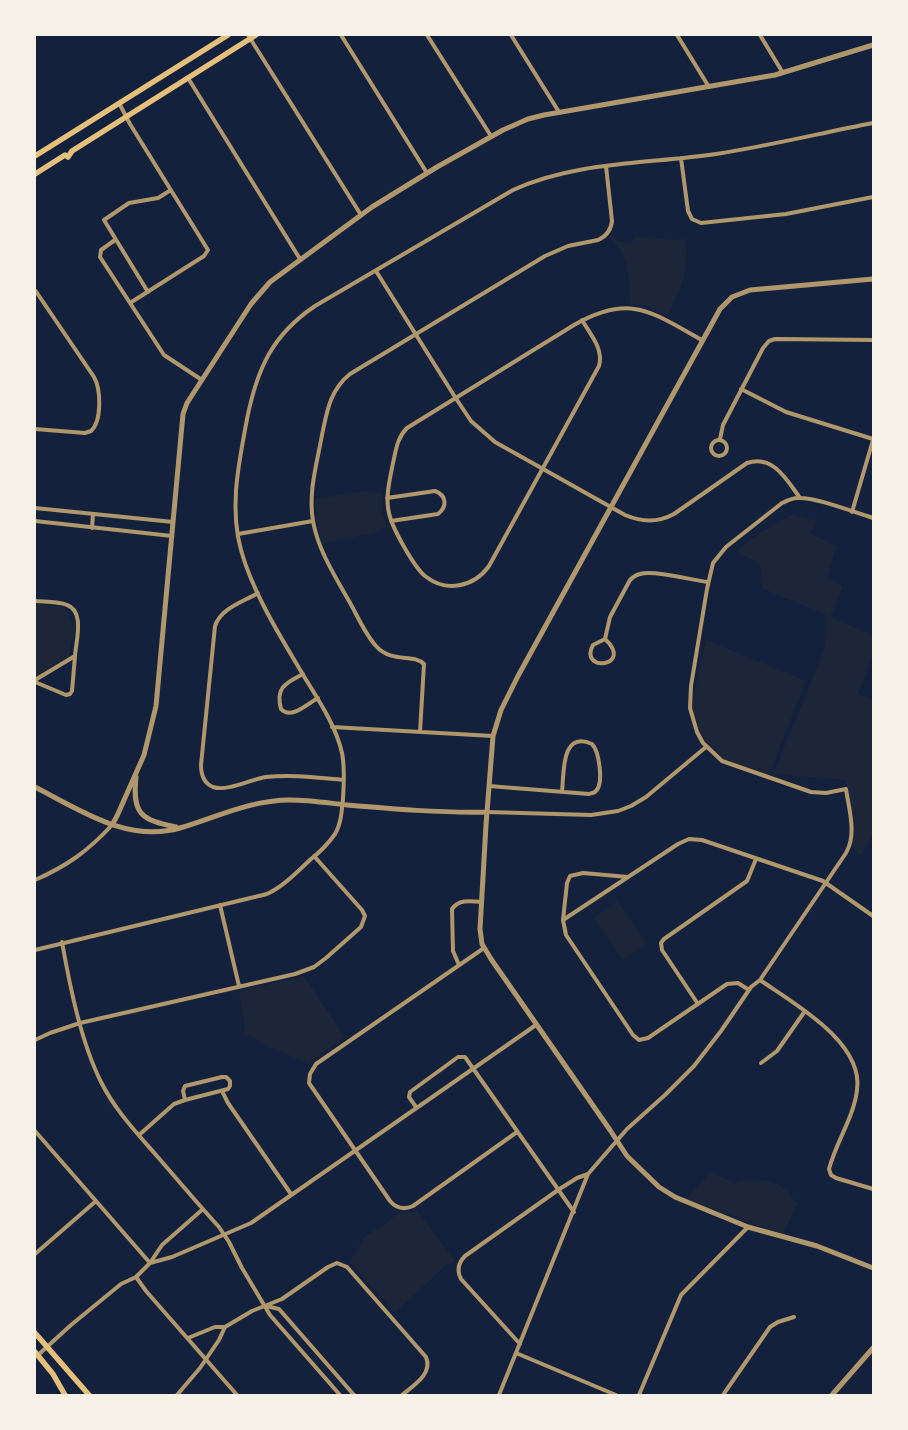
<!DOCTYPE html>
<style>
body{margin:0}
#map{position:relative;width:908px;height:1430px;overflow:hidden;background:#14213d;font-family:Figtree,sans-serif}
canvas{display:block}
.frame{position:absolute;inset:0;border:36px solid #f6f1e7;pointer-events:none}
</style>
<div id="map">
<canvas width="908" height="1430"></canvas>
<div class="frame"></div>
</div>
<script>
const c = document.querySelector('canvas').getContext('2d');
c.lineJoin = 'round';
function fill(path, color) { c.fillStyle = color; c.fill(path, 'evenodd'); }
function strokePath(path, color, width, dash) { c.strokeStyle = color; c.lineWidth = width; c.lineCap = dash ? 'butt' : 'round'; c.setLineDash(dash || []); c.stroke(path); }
const green = new Path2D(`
 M610,235l8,6 14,3 2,-8 39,4 12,-1c4,33 -3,48 -18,77l-20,-10 -17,-2c0,-25 -1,-50 -21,-67z
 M366,491l16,2v19l5,14 -12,7 -52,10 -7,-22 -1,-22z
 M793,514l23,7 -5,13 26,12 -10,32 16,8 -12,31 42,19v19l-15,39 15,5v135l-12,22 -11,-11 -4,-65 -73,-6 52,-126 1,-33 -64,-27 -2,-25 -24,-11 22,-18z
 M35,604l29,3 11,20 -7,34 -30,16 -3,-6z
 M706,640l100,41 -38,96 -33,-10 -32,-20 -13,-36z
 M617,901l30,43 -24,16 -29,-42z
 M304,976l41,61 -37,26 -43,-18 -14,-9 -8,-1 2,-6 -6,-37z
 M711,1173l24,10c7,-4 13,-3 20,-3 22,0 30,7 42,24l-14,30 -97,-35z
 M416,1209l38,51 -2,4 -6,1 -51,48 -45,-51 15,-26 19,-11 14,-12 13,-1z`);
const minor = new Path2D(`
 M248,35l113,180
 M341,35l86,138
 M427,35l64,101
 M511,35l48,77
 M677,35l32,52
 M760,35l23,38
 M188,78l112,181
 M119,103l11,21 78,126 -4,6 -74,47
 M681,158l7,53 4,8 9,4 85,-9 87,-17
 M115,240l-14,10 -1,7 64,98 38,25
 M376,271l79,126 16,24 24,21 130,73c17,7 32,8 49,-1l73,-51c26,-9 40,17 53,35
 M35,290l59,87c7,12 8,44 -3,54l-6,2 -50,-4
 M148,292l-44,-72 25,-17 29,-5 13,-8
 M582,320c8,14 22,29 17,46l-110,200c-15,21 -43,27 -64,10 -11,-9 -33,-48 -36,-63 -4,-16 1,-34 4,-50 3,-13 4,-25 14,-35l167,-103c57,-32 77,-13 128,15
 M741,389l45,23 87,27
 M720,439l3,-14 40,-77 6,-7 6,-2 98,1
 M711 448a8 8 0 1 1 16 0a8 8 0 1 1-16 0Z
 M387,498l48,-7c11,4 13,15 3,23l-47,7
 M35,508l138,14
 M852,512l21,-72
 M35,521l137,15
 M92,528l1,-14
 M238,534l75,-13
 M258,593c-15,9 -37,15 -43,33l-14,139c0,9 2,18 12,22 14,5 39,-8 53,-10 26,-3 53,1 78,3
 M35,601c10,1 22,0 32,4 18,6 9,36 8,51l-40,24
 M605,639l5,-22 20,-37c3,-3 5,-5 10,-6 15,-4 51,6 68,8
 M605,639c30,28 -27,34 -12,6z
 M303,674c-17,9 -28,13 -22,35 10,11 26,-5 37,-11
 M35,682l31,13 4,-1 2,-3 3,-35
 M332,727l161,9
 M420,732l4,-68c-11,-11 -32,0 -48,-18 -11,-12 -19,-31 -27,-45 -14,-25 -31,-51 -36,-80 -5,-29 4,-58 9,-86 5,-24 8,-45 28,-61l195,-118 23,-10 30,-6c9,-4 13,-10 14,-19l-6,-55
 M489,786l100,8c3,-1 5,-1 7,-3 8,-8 3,-40 -4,-47 -31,-14 -28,29 -30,48
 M487,812l104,3 27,-4 13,-5 15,-9 60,-50
 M35,880c32,-14 53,-29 77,-55
 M220,905l19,81
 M563,920l4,-37 3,-7 13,-3 45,4
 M62,942c8,45 19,100 39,140 14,28 35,50 55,73 21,24 42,49 63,72l10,15 13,26 28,47 70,80
 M484,948l-168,116 -6,10 -1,9 81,118c6,7 14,9 23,5l104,-74
 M35,950l232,-56c17,-8 30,-22 44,-35 9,-7 17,-15 24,-25 6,-10 7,-24 8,-36 1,-15 2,-30 -1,-45 -6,-27 -23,-52 -37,-75 -23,-39 -52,-84 -64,-128 -12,-44 -2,-87 6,-131 10,-50 25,-84 68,-113l198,-116c63,-29 135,-26 203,-36 52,-8 105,-21 157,-31
 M459,965l-6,-14 -1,-42c7,-10 19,-8 30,-7
 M760,980c33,23 104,62 97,110 -3,27 -21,52 -28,79l2,6 5,3 37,11
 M749,990l-11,-7 -11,1 -79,54 -9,2 -6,-5 -67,-100 -3,-15 115,-76 11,-5 13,1 121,41 50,35
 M698,1004l-36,-54 -1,-7 3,-4 83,-58 9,-22
 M35,1040l15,-7 30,-10 215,-49 19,-7 12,-9 35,-31 4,-11 -3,-6 -48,-54
 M761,1063l16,-12 28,-40
 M222,1077h4l4,4v5l-2,3 -43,11 -2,-9 2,-5z
 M222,1091l6,12 63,91
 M416,1107l-7,-10 1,-5 48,-35h7l109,155
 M35,1131l115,132
 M139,1135l35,-31 11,-4
 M35,1254l61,-53
 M150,1263l22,-6 79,-34 285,-198
 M136,1277l10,14 91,104
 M266,1306l13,3 75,86
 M188,1338l27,-11h10
 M520,1344l-59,-65c-4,-8 -3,-16 4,-23l93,-66 19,-12 11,-4
 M516,1353l100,42
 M38,1355l33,-30 50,-41 15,-7 14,-14 12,-18 41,-36
 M177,1395l23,-27 19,-28 6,-13 27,-16 30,-12 46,-32 9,-4 10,4 79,90c7,17 -12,28 -24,38
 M499,1395l89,-221 39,-45 38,-34 29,-29 27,-35 30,-44 9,-7 86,-127c11,-19 3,-43 0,-64l-20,4 -15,-1 -89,-31 -19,-18 -6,-11 -7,-24 1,-22 16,-97 6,-26 13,-16 56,-44c5,-2 10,-5 15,-5 20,-1 56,14 76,20
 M639,1395l42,-100 67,-68
 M723,1395l47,-68 8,-5 16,-5`);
const tertiary = new Path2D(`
 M873,279l-123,11 -18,7 -12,12 -202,367 -17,34 -8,26 -7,89 -6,104 2,15 9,15 119,171 17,26 32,31 16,10 73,30 69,19 56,22
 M136,777c-4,37 5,43 40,50
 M35,787c45,23 92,56 145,41 37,-11 71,-28 110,-28 19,0 38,3 57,5 46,4 93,8 140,7
 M112,825l5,-9 27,-61 12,-49 27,-292 4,-11 64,-99 19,-22 102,-75 65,-40 66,-37 25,-11 16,-4 231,-40 98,-30
 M832,1395l41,-47`);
const secondary = new Path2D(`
 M35,156l193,-121
 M35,174l30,-19 3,2 4,-6 184,-116
 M35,1333l54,62
 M35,1352l18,22 12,21`);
fill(green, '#1d2539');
strokePath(minor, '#b1986c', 4);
strokePath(tertiary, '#b1986c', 5);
strokePath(secondary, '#e5c07b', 5.5);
</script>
